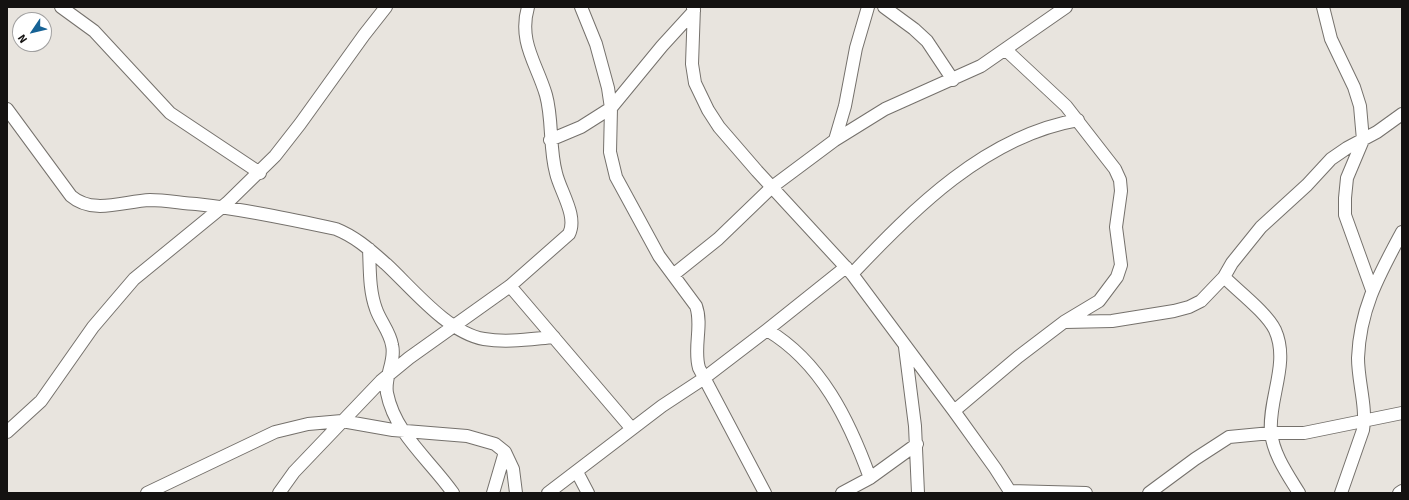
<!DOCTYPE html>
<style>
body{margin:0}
#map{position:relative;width:1409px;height:500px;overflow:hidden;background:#e8e4de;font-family:Signika,sans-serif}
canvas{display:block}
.frame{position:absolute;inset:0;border:8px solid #141211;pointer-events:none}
.north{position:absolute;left:12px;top:12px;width:40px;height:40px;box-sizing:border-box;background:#fff;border:1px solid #a1a0a0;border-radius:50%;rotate:235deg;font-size:11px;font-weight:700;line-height:16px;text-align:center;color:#141211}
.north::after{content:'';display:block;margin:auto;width:14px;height:18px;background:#166295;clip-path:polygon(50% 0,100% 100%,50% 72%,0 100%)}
</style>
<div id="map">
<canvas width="1409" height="500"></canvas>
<div class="frame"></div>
<div class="north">N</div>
</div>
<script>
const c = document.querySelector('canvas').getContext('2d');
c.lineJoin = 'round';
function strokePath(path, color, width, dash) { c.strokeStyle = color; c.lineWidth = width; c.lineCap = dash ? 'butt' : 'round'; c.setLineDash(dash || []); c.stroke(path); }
const minor = new Path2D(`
 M61,7l33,24 76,82 90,60
 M581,7l15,37 12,44 3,20 -1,44 6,25 43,79 37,50c7,19 -3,42 3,62l66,125
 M694,7l-2,57 3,19 13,27 11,17 38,44 95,103 102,137 41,57 16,25
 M884,7l30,22 13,12 26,39
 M1323,7l8,32 23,48 6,19 3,34 -16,38 -2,20v17l27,75
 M7,109l64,87c22,19 53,5 79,4 15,0 31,3 46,4 47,5 94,15 140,25 20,8 34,21 50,35 26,24 62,69 98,75 23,4 47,0 70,-2
 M550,140l31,-13 30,-19 51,-62 32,-35 -1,-3
 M835,140l10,-34 11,-58 12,-41
 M369,249c1,20 0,41 7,60 4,12 14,23 16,36 4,16 -8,31 -5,48 8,41 43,67 66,100
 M852,274c61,-65 134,-138 226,-154
 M673,275l45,-36 54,-52 63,-47 50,-31 96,-43 85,-59
 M1224,277c14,14 43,36 51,53 15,33 -7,69 -4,102 2,22 17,43 28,61
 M510,286l122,143
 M1065,322l47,-1 62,-10 15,-4 12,-6 23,-24 8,-14 29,-36 46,-42 24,-26 16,-11 30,-16 25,-18
 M767,330c54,32 82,90 103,148
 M905,347l10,79 3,67
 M954,411l64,-54 46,-35 35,-21 18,-24 4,-12 -5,-38 5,-36 -1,-11 -5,-11 -49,-63 -60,-56
 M7,432l34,-31 52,-74 41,-48 93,-76 48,-47 25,-32 64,-89 22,-28
 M577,472l11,21
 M1010,491l76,2
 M147,493l128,-61 33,-8 34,-3 51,9 74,6 28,8 10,8 8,17 3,24
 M279,493l15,-21 87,-91 28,-23 101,-72 59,-52c9,-18 -9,-43 -13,-61 -7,-26 -3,-53 -10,-78 -9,-31 -28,-53 -18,-88
 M493,493l12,-41
 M548,493l114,-87 41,-27 64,-49 79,-63
 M842,493l28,-15 47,-34
 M1149,493l46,-34 34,-22 42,-4h33l98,-20
 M1341,493l22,-63c4,-23 -5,-48 -5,-72 2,-50 21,-83 44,-126
 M1399,493l3,-2`);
strokePath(minor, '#75716c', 14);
strokePath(minor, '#fff', 12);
</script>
